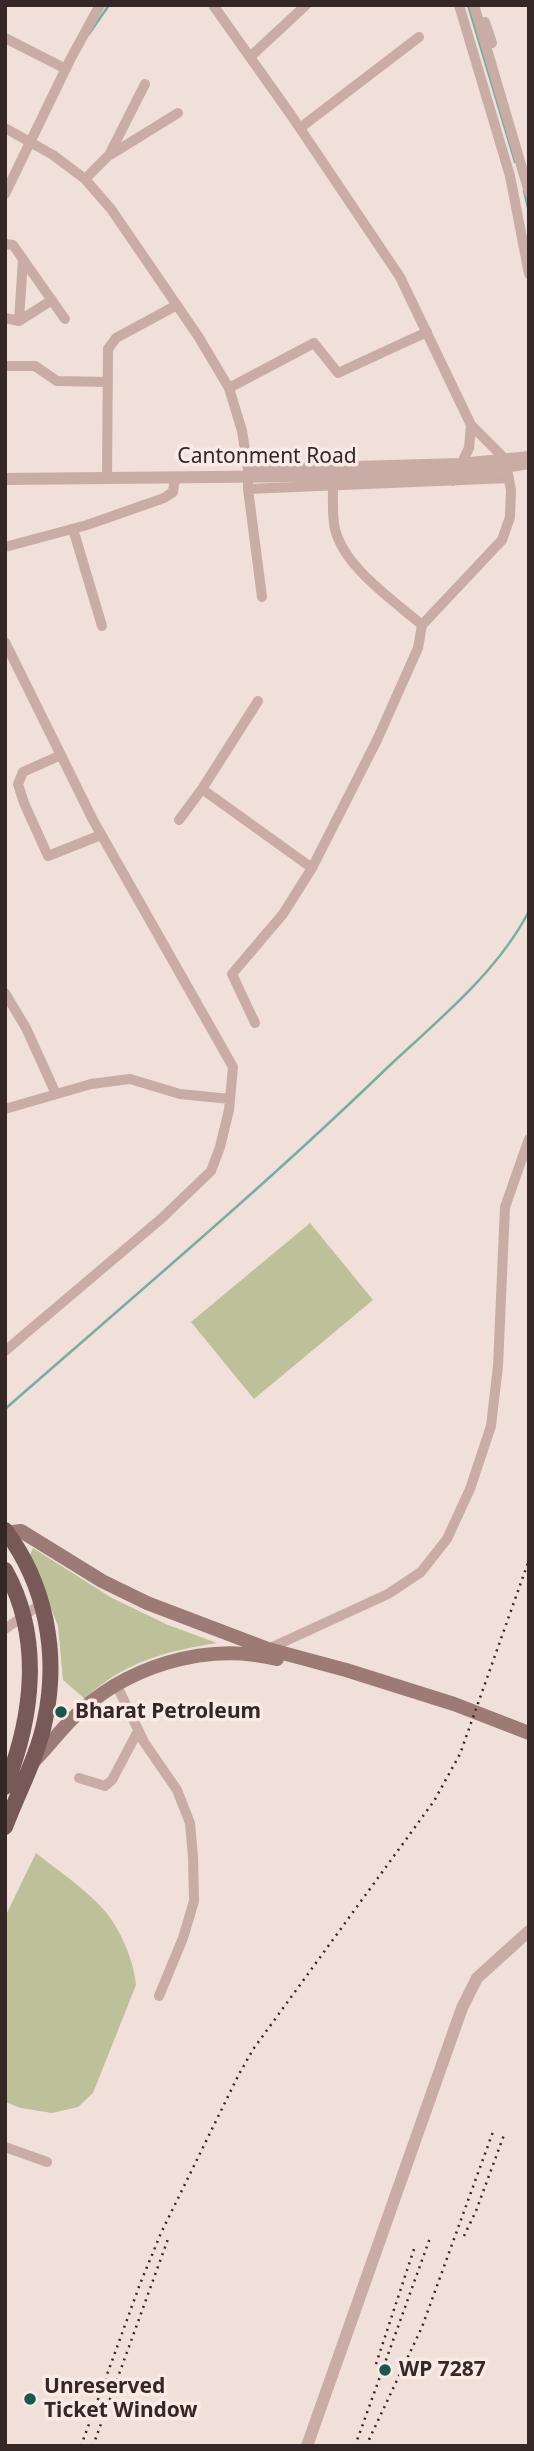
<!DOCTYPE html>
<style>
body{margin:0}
#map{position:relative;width:534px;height:2451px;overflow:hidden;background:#f1dfd9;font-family:"Noto Sans",sans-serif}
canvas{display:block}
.frame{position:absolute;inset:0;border:7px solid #352726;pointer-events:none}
</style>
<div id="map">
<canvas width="534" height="2451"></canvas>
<div class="frame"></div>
</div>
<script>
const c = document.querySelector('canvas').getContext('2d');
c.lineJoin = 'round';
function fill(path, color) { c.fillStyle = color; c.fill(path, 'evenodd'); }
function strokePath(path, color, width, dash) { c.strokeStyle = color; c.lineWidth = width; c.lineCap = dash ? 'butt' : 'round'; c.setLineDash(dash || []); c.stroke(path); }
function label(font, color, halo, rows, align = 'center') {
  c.font = font + ' "Noto Sans",sans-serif'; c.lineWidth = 7; c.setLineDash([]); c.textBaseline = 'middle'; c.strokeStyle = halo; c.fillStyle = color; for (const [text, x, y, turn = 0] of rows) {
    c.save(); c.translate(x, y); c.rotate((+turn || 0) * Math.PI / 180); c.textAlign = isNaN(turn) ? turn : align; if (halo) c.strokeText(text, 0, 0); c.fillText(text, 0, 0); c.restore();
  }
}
const green = new Path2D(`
 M310,1223l63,77 -119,99 -63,-77z
 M33,1548l79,50 56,27 49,18c-51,8 -94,19 -132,56l-22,-19 -5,-54 -28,-71z
 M36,1853c21,17 50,36 68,57 16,18 30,51 32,75l-43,108 -15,14 -26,6 -31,-5 -16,-6v-185z`);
const stream = new Path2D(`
 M468,5l47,157
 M89,34l20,-29
 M524,191l5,21
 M5,1409c129,-113 260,-223 383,-342 50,-47 109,-94 141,-156`);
const minor = new Path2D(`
 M213,5l78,110 109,162 71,148 -2,23 -16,33
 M459,5l51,171 19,98
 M474,5l55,187
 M485,22l7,21
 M5,38l61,31
 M250,57l56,-52
 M5,128l48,27 32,24 26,30 87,127 31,52 13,43 6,38v20l14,108
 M300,128l119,-91
 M110,155l68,-42
 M85,179l24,-24 36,-71
 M5,194l66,-136 29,-53
 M5,244l8,1 52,74
 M5,318l14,3 4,-62
 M19,321l33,-21
 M5,366h30l22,15 51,1
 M229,388l85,-45 24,30 89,-41
 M248,469l213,-6 68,-7
 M107,478l1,-129 8,-11 61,-33
 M333,486c0,14 -1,30 2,43 9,38 59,72 87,96
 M248,489l261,-11
 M73,529l29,97
 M5,547l82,-22 77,-27 9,-6 2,-15
 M5,642l88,178 140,247 -4,43 -9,37 -9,24 -49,47 -157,133
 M61,755l-38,17 -5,12 6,19 24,53 53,-21
 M202,789l110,79
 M179,820l23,-31 56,-88
 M5,993l21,35 30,66
 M255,1023l-23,-49 51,-60 29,-46 65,-128 41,-92 4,-23 80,-85 8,-23 1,-27 -6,-31 -34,-34
 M5,1109l86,-25 39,-5 50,15 50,5
 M5,1629l37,-26
 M268,1649l120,-55 33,-22 26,-33 23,-50 21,-63 7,-60 7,-159 24,-68
 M117,1686l27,56 33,48 13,33 3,34 1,44 -11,37 -24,58
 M79,1778l26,8 7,-6 26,-49
 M5,2147l42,15`);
const tertiary = new Path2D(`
 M5,479l412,-4
 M307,2446l155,-438 15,-30 52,-47`);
const secondary = new Path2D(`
 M5,1533l16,-2 81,50 45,22 121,46 78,21 108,34 75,29
 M31,1764c15,-14 26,-30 40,-44 52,-53 134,-79 206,-61`);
const primary = new Path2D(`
 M5,1530c41,54 54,124 40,190 -7,36 -27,72 -40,107
 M5,1570c38,68 28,148 0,217`);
const rail = new Path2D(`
 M464,2236l12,-25 28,-76
 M376,2364l39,-118
 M81,2446l59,-162 21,-51 78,-159 15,-26 180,-247 26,-47 69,-194
 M93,2446l75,-207
 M355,2446l75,-208
 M366,2446l56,-119 72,-198`);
const tertiaryBridge = new Path2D(`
 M417,475l81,-7 31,-5`);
const markers = [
 [61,1712,7,"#1c564a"],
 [385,2370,7,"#1c564a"],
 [30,2399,7,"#1c564a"]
];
const streetNames = [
 ["Cantonment Road",267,457]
];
const poiNames = [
 ["Bharat Petroleum",75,1712],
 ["WP 7287",399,2370],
 ["Unreserved",44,2387],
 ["Ticket Window",44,2411]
];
fill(green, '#bdc099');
strokePath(stream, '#78aea2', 2.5);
strokePath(minor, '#c9aca5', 10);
strokePath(tertiary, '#c9aca5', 12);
strokePath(secondary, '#9c7a76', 14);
strokePath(primary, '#775957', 16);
strokePath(rail, '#352726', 2.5, [2, 5]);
strokePath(tertiaryBridge, '#c9aca5', 12);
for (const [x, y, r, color] of markers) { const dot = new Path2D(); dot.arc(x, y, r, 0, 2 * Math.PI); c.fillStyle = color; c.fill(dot); strokePath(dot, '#f9eae5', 2.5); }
label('21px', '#352726', '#f9eae5', streetNames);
label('bold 21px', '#352726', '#f9eae5', poiNames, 'left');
</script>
